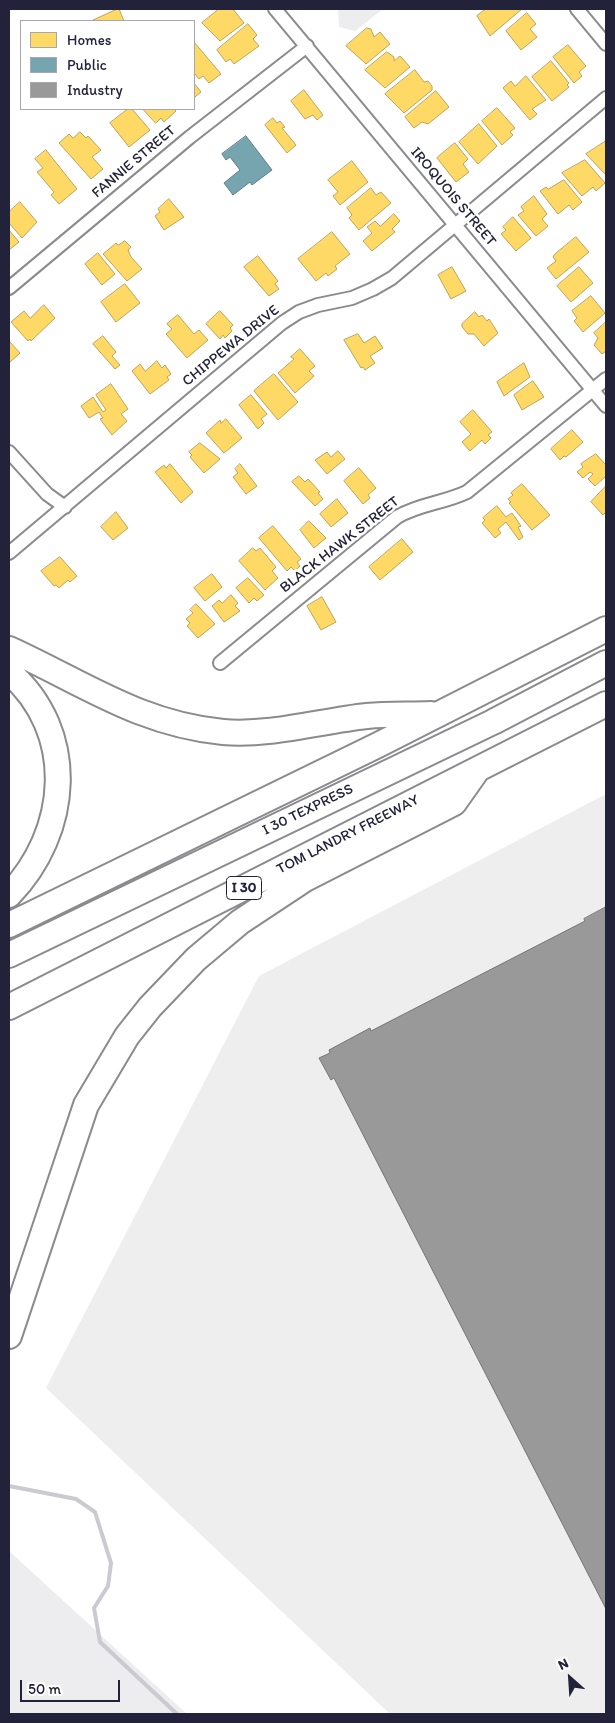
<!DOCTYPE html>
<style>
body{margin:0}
#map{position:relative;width:615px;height:1723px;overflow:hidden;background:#fff;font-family:Itim,sans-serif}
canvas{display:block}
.frame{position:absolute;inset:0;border:10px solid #22223b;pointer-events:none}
.legend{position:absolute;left:20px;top:20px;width:175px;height:90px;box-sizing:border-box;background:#fff;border:1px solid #a7a7b1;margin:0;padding:6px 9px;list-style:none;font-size:15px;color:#22223b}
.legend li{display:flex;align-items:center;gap:10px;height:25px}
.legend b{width:25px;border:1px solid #a7a7b1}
.north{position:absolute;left:545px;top:1653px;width:50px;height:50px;-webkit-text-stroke:4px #fff;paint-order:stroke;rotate:334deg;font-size:14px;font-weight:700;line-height:20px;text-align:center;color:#22223b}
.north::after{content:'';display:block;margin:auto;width:18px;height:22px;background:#22223b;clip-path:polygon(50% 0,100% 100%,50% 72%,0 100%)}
.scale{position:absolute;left:20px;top:1680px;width:100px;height:22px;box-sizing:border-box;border:2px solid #22223b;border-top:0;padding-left:6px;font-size:15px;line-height:18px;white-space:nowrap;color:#22223b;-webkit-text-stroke:4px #fff;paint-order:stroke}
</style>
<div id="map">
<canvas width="615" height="1723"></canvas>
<div class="frame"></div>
<ul class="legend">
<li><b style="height:14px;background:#ffd966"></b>Homes</li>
<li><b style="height:14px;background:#76a5af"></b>Public</li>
<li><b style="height:14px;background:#999"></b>Industry</li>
</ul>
<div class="north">N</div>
<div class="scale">50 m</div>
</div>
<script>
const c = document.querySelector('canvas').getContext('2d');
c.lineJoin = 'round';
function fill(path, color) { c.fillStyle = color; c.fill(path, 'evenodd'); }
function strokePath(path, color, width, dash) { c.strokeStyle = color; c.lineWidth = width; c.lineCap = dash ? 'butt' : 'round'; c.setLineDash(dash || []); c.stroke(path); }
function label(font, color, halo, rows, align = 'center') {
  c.font = font + ' Itim,sans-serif'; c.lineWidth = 5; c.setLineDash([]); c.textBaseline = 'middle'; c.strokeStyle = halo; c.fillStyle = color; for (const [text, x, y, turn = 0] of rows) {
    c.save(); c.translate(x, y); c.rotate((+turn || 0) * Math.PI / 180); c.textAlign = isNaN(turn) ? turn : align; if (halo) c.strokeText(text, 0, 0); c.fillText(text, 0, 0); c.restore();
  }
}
const built = new Path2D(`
 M606,794v920h-216l-344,-326 213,-412z`);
const green = new Path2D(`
 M338,9h45l-28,22 -16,-4z
 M9,1551l178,163h-178z`);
const homes = new Path2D(`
 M119,9l5,12h-33l26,-12z
 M219,9h14l11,14 -24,18 -18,-18z
 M486,9h36l-32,27 -13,-20z
 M527,13l9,11 -6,5 7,8 -16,13 -15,-19z
 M248,24l9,11 -4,4 6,7 -25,18 -4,-5 -4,3 -9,-12z
 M367,28l4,1 3,8 6,-5 10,12 -24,20 -20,-18z
 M194,42l27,32 -12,9 -6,-7 -4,3 -5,-6z
 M568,45l18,21 -7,6 3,4 -8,7 -21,-26z
 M387,52l7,5v4l6,-5 10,11 -25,21 -20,-18z
 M551,61l18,22 -2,2 2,2 -17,14 -20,-24z
 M415,70l9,12 4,-1 4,5v4l-28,23 -19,-19z
 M526,76l20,24 -14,9 5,5 -7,6 -27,-32 8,-7 4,5z
 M194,83l7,9 -6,5 -1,-1z
 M304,90l19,25 -6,5 -4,-5 -8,4 -14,-18z
 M436,91l13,16 -21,17 -6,-2 -8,6 -9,-11z
 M497,108l18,20 -5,4 3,3 -11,10 -20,-24z
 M128,109h4l18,21 -21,17 -19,-24z
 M143,109h31l2,2 -12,11 -3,-4 -5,5z
 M273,118l4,5 3,-2 5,6 -3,1 14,17 -9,8 -22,-28z
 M479,124l18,22 -19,18 -19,-22z
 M80,132l6,6 2,-2 13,14 -9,7 11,12 -12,10 -32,-36 10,-9 4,4z
 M606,141v34l-20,-21z
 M455,143l13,16 -5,5 6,8 -13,10 -19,-24z
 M46,150l31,39 -18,15 -8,-9 3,-3 -17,-20 6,-4 -8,-9z
 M585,160l20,23 -9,8 -3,-4 -11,9 -20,-23z
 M352,161l16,21 -28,23 -7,-9 5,-4 -10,-12z
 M564,180l18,22 -9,8 -4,-5 -11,9 -18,-23 6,-4 2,2z
 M371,188l5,7 5,-3 10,11 -32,27 -10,-12 3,-3 -5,-7z
 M534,196l13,18 -5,5 6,7 -12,10 -18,-21 6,-4 -3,-4z
 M169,199l15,18 -20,13 -9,-14 5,-4 -2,-3z
 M20,202l17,20 -15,16 -13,-15v-11z
 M394,214l6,7 -8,8 3,3 -23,19 -9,-10 9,-8 -5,-6 8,-6 5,5z
 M513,217l18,21 -15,13 -15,-17 5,-4 -3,-3z
 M9,230l10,12 -10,8z
 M332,232l18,22 -15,12 2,3 -9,7 -2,-3 -10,8 -18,-22z
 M576,237l13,15 -33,27 -9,-11 9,-7 -3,-4 2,-3z
 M125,241l6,6 -3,3 3,7 11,12 -15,12 -24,-27 13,-11 2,2z
 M98,253l17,21 -13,11 -17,-21z
 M258,256l20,25 -3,3 4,5 -10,7 -25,-29z
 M452,267l14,24 -15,8 -13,-24z
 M579,267l14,16 -22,19 -14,-16z
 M125,284l15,19 -24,19 -15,-20z
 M591,296l14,17 -22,19 -9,-11 3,-3 -5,-7z
 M44,305l11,13 -24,23 -1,-2 -2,2 -17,-19 13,-11 6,7z
 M220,311l13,14 -3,3 2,3 -7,7 -2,-3 -3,4 -14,-15z
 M475,312l4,5 3,-2 5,6 2,-2 9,14 -14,13 -10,-12h-6l-6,-7v-3z
 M178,315l16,19 5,-4 9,10 -21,18 -21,-24 6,-5 -5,-5z
 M606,322v29l-4,3 -8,-9 4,-7 -4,-5z
 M358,334l6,9 11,-7 8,12 -13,8 5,7 -10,7 -2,-3 -2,1 -17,-28z
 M103,336l13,16 -4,4 8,9 -5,4 -22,-25z
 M9,341l11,12 -11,10z
 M300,349l15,17 -6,5 5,5 -19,17 -17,-20 16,-14 -3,-2z
 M157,361l5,7 3,-3 6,9 -4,3 2,3 -19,14 -18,-23 8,-7 5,7z
 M524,363l6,14 -26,19 -7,-14z
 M274,374l24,28 -20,18 -24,-29z
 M533,381l11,16 -22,13 -8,-15z
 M111,384l17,25 -7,5 6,7 -15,14 -12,-16 3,-1 -4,-6 -10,6 -8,-12 12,-9 10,15 3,-2 -10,-15z
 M251,395l16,19 -6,5 3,4 -6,6 -19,-24z
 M473,410l19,22 -4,3 3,3 -6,6 -3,-4 -12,11 -8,-9 9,-8 -11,-12z
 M226,419l16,19 -18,15 -18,-20 14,-13 1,3z
 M572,430l11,12 -17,15 -2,-1 -4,4 -9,-11z
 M200,443l20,16 -16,14 -14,-16 2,-2 -3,-3z
 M338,451l7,8 -18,15 -12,-14 12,-8 4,5z
 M596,454l10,11v11l-11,10 -7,-7 5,-5 -3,-2 -7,6 -6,-6 6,-5 -2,-3z
 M170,464l23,28 -12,11 -26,-31 9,-7 2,3z
 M240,464l17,22 -11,8 -13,-17 5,-4 -3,-4z
 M359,468l17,20 -8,7 2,3 -7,6 -19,-23z
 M299,476l6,6 3,-3 12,13 -2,1 5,6 -8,7 -23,-24z
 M522,484l28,31 -18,15 -23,-27 2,-1 -3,-3 5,-4 -2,-2z
 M606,486v26l-3,3 -12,-13z
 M337,499l11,14 -17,14 -11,-13z
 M497,506l9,11 6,-4 9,13 -3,1 5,10 -4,3 -13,-18 -8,7 3,4 -6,5 -13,-15 3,-3 -2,-2z
 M116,512l12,16 -15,12 -12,-13z
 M309,521l17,17 -12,10 -14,-18z
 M273,526l28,33 -4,3 3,4 -5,5 -4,-4 -4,4 -28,-33z
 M402,539l11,13 -33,28 -11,-13z
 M253,548l3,3 4,-3 16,19 -4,4 6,7 -13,12 -26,-29z
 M60,557l17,19 -7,6 -2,-2 -9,8 -3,-3 -2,1 -13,-15z
 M212,574l10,13 -17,14 -11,-13z
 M248,578l16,17 -7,6 -3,-3 -5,5 -13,-15z
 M231,595l7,8 -3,3 5,5 -16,11 -12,-16 7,-6 3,3z
 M322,597l14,25 -15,8 -14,-24z
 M196,604l19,20 -17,14 -11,-12 3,-3 -4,-4 7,-6 -3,-3z`);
const public = new Path2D(`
 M246,136l26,34 -20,15 -2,-3 -17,13 -9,-12 16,-13 -10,-13 -4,3 -4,-6z`);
const industry = new Path2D(`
 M606,907v702l-272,-531 -3,2 -12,-22 11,-5 -1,-3 41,-22 1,3 214,-110 -1,-2z`);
const stream = new Path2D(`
 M9,1486l67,13 19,13 16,51 -3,23 -14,22 6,34 77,72`);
const street = new Path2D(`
 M275,9l331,397
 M577,9l29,35
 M9,288l181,-151 117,-91
 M9,452l38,42 18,13
 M9,553l273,-230 17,-11 19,-7 34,-7 21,-9 19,-11 214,-180
 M220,663l177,-146c22,-13 47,-14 70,-25l139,-113`);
const highway = new Path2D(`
 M9,649c73,33 130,75 214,83 48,4 97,-11 144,-16 21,-2 43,-1 64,-2
 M9,672c69,60 61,160 0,223
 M9,925l369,-180 228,-116
 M9,955l484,-233 113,-59
 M9,1007l597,-303
 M9,1336l77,-231 41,-69 23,-29 46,-48 44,-37 65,-43 149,-76 24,-34`);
const shields = [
 [244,888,35]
];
const shieldNames = [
 ["I 30",244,888]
];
const streetNames = [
 ["FANNIE STREET",134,162,-40],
 ["IROQUOIS STREET",453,197,50],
 ["CHIPPEWA DRIVE",231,346,-39],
 ["BLACK HAWK STREET",340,545,-38],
 ["I 30 TEXPRESS",308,810,-26],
 ["TOM LANDRY FREEWAY",348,835,-27]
];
fill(built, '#eeeeef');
fill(green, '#ededef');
fill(homes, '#ffd966');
strokePath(homes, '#bda259', 1);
fill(public, '#76a5af');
strokePath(public, '#5d7e8c', 1);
fill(industry, '#999');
strokePath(industry, '#75757d', 1);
strokePath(stream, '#cacad0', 4);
strokePath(street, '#8a8a8f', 16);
strokePath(highway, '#8a8a8f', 28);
strokePath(street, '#fff', 12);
strokePath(highway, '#fff', 24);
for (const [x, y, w] of shields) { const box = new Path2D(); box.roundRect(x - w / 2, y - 11.5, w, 23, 4); c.fillStyle = '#fff'; c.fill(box); strokePath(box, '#22223b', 1); }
label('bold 14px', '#22223b', null, shieldNames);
label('15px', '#22223b', '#fff', streetNames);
</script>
